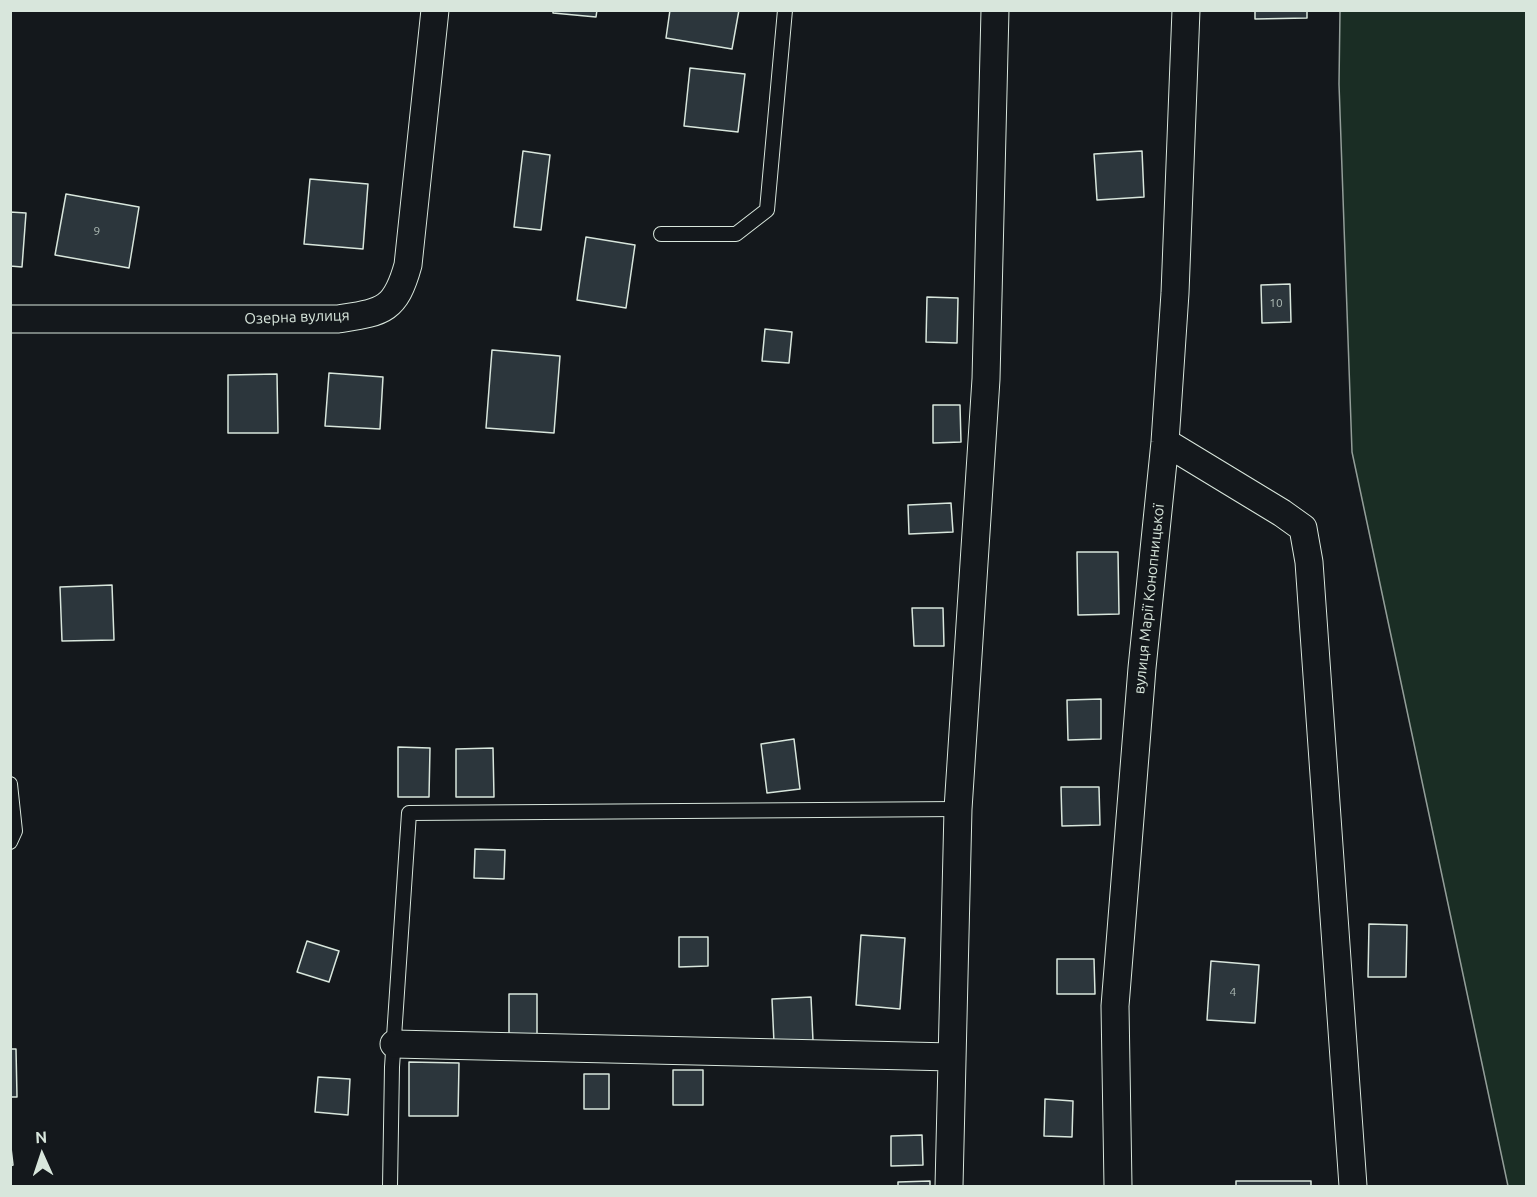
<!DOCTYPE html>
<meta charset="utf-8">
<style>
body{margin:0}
#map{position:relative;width:1537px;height:1197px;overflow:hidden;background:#14181c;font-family:Ubuntu,sans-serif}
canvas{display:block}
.frame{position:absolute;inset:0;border:12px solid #d8e6dc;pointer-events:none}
.north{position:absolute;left:12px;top:1125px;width:60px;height:60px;-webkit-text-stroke:4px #14181c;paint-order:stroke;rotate:357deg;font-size:16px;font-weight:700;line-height:24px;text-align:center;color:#d8e6dc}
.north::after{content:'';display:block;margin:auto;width:21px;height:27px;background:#d8e6dc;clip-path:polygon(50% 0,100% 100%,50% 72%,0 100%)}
</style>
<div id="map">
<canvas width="1537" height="1197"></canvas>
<div class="frame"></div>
<div class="north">N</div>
</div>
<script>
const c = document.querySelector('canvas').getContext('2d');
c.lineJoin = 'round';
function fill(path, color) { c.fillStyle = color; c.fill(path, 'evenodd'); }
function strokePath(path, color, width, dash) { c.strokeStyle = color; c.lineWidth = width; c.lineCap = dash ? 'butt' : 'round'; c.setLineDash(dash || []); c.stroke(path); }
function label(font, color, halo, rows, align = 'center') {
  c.font = font + ' Ubuntu,sans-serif'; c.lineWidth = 4.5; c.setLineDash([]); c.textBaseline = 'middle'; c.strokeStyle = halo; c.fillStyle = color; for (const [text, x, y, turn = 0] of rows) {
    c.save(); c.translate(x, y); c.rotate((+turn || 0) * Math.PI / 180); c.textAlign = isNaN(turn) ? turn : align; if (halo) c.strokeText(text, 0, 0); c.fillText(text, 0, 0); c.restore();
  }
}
const green = new Path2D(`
 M1340,11h186v1175h-18l-156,-734 -13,-368z`);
const building = new Path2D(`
 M553,10h44l-1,7 -43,-4z
 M670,10h69l-7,39 -66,-11z
 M1255,10h52v8l-52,1z
 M690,68l55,6 -7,58 -54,-6z
 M523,151l27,4 -9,75 -27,-3z
 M1142,151l2,46 -47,3 -3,-46z
 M310,179l58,5 -5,65 -59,-5z
 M66,194l73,13 -10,61 -74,-13z
 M10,212l16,1 -4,54 -12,-1z
 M586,237l49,8 -9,63 -49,-8z
 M1290,284l1,38 -29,1 -1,-38z
 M927,297l31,1 -1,45 -31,-1z
 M765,329l27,3 -3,31 -27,-2z
 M492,350l68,6 -6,77 -68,-5z
 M329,373l54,4 -3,52 -55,-3z
 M277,374l1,59h-50v-58z
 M933,405h27l1,37 -28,1z
 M951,503l2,29 -44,2 -1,-29z
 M1077,552h41l1,62 -41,1z
 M112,585l2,55 -52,1 -2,-54z
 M912,608h31l1,38h-30z
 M1101,699v40l-33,1 -1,-40z
 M794,739l6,50 -33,4 -6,-49z
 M398,747l32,1 -1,49h-31z
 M493,748l1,49h-38v-48z
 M1061,787h38l1,38 -38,1z
 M475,849l30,1 -1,29 -30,-1z
 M1369,924l38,1 -1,52h-38z
 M861,935l44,3 -5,71 -44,-4z
 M679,937h29v29l-29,1z
 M307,941l32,10 -10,31 -32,-10z
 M1057,959h37l1,35h-38z
 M1211,961l48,4 -4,58 -48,-3z
 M509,994h28v45h-28z
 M811,997l2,44 -39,2 -2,-44z
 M10,1049h6l1,48h-7z
 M409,1062l50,1 -1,53h-49z
 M673,1070h30v35h-30z
 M584,1074h25v35h-25z
 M318,1077l32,2 -2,36 -33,-3z
 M1045,1099l28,2 -1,36 -28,-1z
 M922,1135l1,30 -32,1v-30z
 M10,1139l3,26 -3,1z
 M930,1181v5h-32v-4z
 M1236,1181h75v5h-75z`);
const lane = new Path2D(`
 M661,234h75l31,-24 18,-200
 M10,784l5,47 -5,11
 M390,1186l2,-119 17,-254 549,-4`);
const street = new Path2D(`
 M10,319h328c44,-7 57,-7 70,-54l27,-255
 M1165,442l117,71 21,15 6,34 44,624
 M394,1044l558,13
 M949,1186l9,-377 28,-430 9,-369
 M1118,1186l-3,-180 27,-338 23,-226 10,-149 11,-283`);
const numberNames = [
 ["9",97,231],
 ["10",1276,303],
 ["4",1233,992]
];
const streetNames = [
 ["Озерна вулиця",297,317,-2],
 ["вулиця Марії Конопницької",1149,599,-84]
];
fill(green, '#1a2d24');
strokePath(green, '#939e99', 1.5);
fill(building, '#2c363c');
strokePath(building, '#d8e6dc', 1.5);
strokePath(lane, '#d8e6dc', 16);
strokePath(street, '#d8e6dc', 29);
strokePath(lane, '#14181c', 14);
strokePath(street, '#14181c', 27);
label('12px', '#adbab4', null, numberNames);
label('15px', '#d8e6dc', '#14181c', streetNames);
</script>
